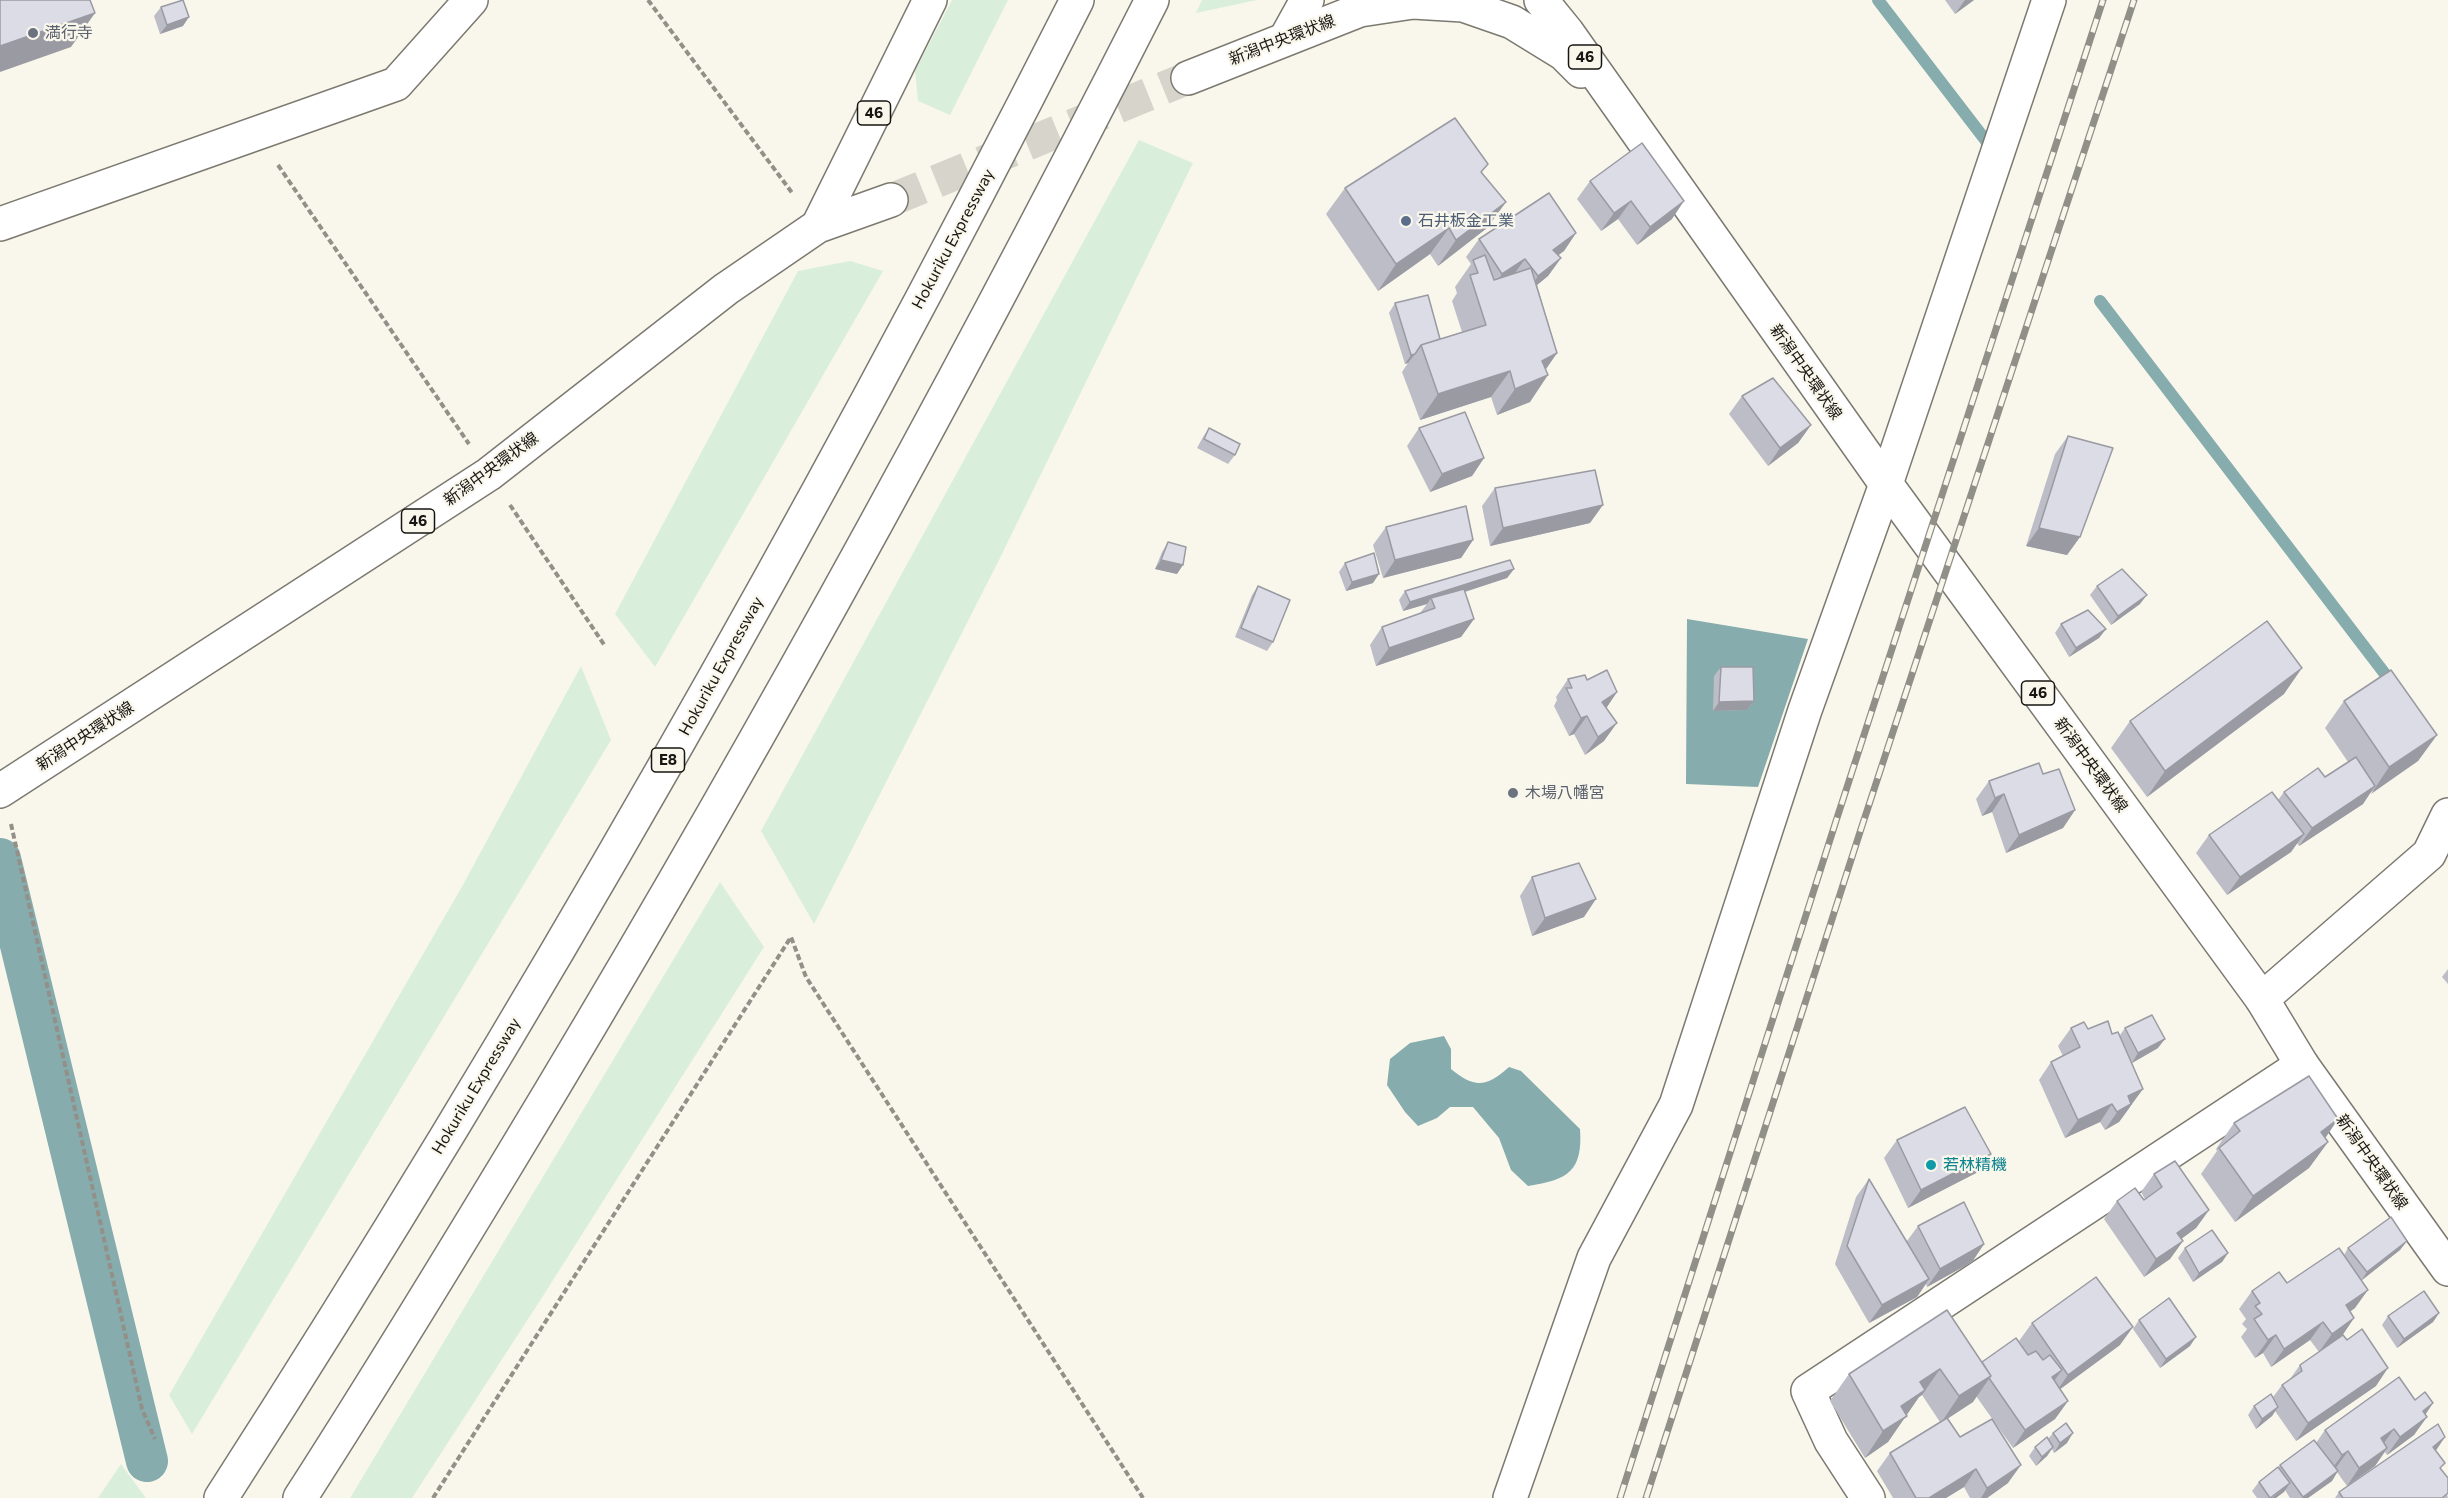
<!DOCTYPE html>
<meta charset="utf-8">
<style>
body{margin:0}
canvas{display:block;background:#f9f7ec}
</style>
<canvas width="2448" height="1498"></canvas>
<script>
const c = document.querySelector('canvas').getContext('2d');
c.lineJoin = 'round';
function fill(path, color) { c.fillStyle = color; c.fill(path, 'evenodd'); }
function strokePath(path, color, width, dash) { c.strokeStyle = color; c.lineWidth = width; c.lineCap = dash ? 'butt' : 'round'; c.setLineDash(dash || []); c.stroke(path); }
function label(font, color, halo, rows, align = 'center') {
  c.font = font + ' Commissioner,"Noto Sans JP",sans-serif'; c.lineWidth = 4.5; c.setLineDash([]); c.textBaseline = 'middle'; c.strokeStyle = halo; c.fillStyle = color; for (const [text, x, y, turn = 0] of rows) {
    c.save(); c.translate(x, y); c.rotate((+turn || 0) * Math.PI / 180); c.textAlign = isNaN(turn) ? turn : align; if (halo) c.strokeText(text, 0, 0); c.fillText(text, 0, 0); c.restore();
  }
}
const green = new Path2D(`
 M952,0h56l-58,115 -32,-14 -3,-30z
 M1202,0h55l-61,13z
 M1139,140l54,23 -194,397 -185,364 -53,-93z
 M850,261l33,10 -228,396 -40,-53 183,-343z
 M581,666l30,74 -419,694 -23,-39 295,-512z
 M720,882l44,65 -221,349 -131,202h-62z
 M121,1464l25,34h-48z`);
const water = new Path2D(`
 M1687,619l121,20 -50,148 -72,-3z
 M1444,1036l7,13v20c23,19 35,19 58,-2l12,4 59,58c3,42 -12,51 -52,57l-17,-16 -12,-32 -26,-31h-23l-13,11 -19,8 -13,-14 -18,-27 3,-26 20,-16z`);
const stream = new Path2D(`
 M1878,0l112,146
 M2100,301l295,386`);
const canal = new Path2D(`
 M0,859l147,602`);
const primaryTunnel = new Path2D(`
 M891,200l297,-122`);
const path = new Path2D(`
 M648,0l145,194
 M278,165l191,279
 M510,505l95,141
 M11,824l131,585 13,30
 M433,1498l358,-561 15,40 337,521`);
const street = new Path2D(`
 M1286,38l21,-38
 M0,224l396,-140 75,-84
 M1868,1498l-37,-57 -23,-50 494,-326`);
const secondary = new Path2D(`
 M2262,999l167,-145 19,-39
 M1510,1498l84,-240 82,-153 129,-395 81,-226 163,-484`);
const primary = new Path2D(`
 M1541,0l26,32 319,452 376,515 40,66 146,204
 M1188,78l172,-68 53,-8 50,3 49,17 52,32 17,17
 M818,226l112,-226
 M0,791l489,-317 237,-185 92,-63 73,-26`);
const highway = new Path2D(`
 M221,1498c311,-484 596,-985 856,-1498
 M300,1498c72,-112 141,-225 210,-339 229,-378 442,-765 642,-1159`);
const rail = new Path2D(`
 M1620,1498l216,-677 267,-821
 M1646,1498l215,-669 273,-829`);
const wall = new Path2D(`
 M1945,0h29l-19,14z
 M161,7l22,19 -23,8 -6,-18z
 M1482,173l24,29 -19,26 -49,38 -8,-12 -52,37 -52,-77 19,-26z
 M1590,181l82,38 -35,26 -19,-26 -17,12 -24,-32z
 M1576,233l-12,18 -6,4 3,3 -13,18 -11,9 20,68 -11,16 -16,33 -33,13 -6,-18 -71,23 -18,-48 6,-9 -3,1 -16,-51 6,-10 45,36 22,-7 -10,-31 5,-8 -2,-6 16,-23 -5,-7 13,-18z
 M1742,396l69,29 -13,18 -30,23 -39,-52z
 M1209,428l26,27 -7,9 -31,-16 6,-11z
 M1419,428l65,30 -12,18 -42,16 -23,-46z
 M2068,436l12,101 -13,18 -41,-9 29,-92z
 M1495,488l95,35 -100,23 -8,-40z
 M1386,527l87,13 -12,18 -78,20 -10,-33z
 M1168,542l9,32 -22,-5 7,-17z
 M1345,563l28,20 -27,8 -7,-19z
 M1514,569l-7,9 -42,14 9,27 -13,18 -85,29 -6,-21 12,-18 38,-14 7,-9 -24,7 -4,-11 6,-9z
 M1258,586l15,56 -6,9 -32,-14 17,-42z
 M2097,586l43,18 -29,21 -21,-30z
 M2061,624l45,5 -7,9 -30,19 -14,-24z
 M1721,667l33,34 -7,9 -34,1 1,-35z
 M1568,679l49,13 -11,16 -2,33 -19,14 -11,-21 -5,2 -15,-30 3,-6 -1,-3z
 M2284,694l-137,103 -36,-49 19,-27z
 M2344,701l93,34 -19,26 -48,32 -7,11 -64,42 -2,-3 -6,9 -64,43 -31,-42 13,-18 69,-35 6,-8 41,-15 23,-15 -23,-34z
 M2043,774l32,36 -12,18 -57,25 -14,-41 -10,4 -6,-17 13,-18z
 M1532,877l52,40 -52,19 -12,-40z
 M2448,969v15l-6,-7z
 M2071,1028l17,1 32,6 5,-7 33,20 -26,15 -3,-7 1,51 -11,15 -14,8 -5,-8 -35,16 -26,-58 12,-18 12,-6 -5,-10z
 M2338,1119l-13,19 3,4 -19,26 -74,54 -34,-48 16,-23 -1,-2 18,-26z
 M1897,1140l94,14 -13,18 -70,36 -24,-50z
 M2154,1174l55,36 -13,18 -15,11 2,2 -13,18 -26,18 -40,-58 13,-18 27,-1 1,-1 -4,-7z
 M1869,1179l38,62 11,-15 66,18 -12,18 -45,25 -1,-3 -9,13 -48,26 -34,-59 21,-67z
 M2407,1241l-7,9 -39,30 -6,28 -5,4 4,6 -12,17 34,51 -80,55 -21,-30 -3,5 -16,13 -8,-14 6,-9 19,-9 9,-12 8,-6 10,-14 19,-13 -9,-12 -39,27 -8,-14 -8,5 -14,-21 6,-8 -5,-5 4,-5 -7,-10 13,-18 35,-8 57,-28 4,-7z
 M2185,1248l43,5 -6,9 -29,20 -15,-24z
 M2439,1313l-6,9 -36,26 -15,-23 6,-9z
 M2139,1320l51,26 -30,22 -27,-39z
 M2032,1323l88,22 -60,44 8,12 -13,18 -42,29 -37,-52 -3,6 -25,16 12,19 48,46 -21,15h-17l-6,-11 -18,11h-53l-16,-27 13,-18 50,-31 -18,-27 -3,2 -31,45 -23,16 -35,-57 19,-27 133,-12 46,-7 -9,-14z
 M2415,1400l18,3 -8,12 -11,20 -27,20 -2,-3 -10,14 -28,20 -10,-14 -5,9 -24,17h-18l-5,-8 -9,8h-19l-5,-7 7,-9 19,-14 2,-3 36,-22 9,-13z
 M2053,1433l14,10 -13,10 -2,-4 -5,7 -11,10 -7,-10 6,-9 13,-8z
 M2436,1451l12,47h-113l4,-6z`);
const shadedWall = new Path2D(`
 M1965,0h9l-19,14z
 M95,13l-24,34 -71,25v-26z
 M189,17l-6,9 -23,8 7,-9z
 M1631,201l-13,18 -17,12 13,-18z
 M1684,201l-12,18 -35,26 13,-18z
 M1506,202l-19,26 -49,38 18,-26z
 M1449,228l-19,26 -52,37 18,-27z
 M1576,233l-12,18 -23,17 12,-18z
 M1561,258l-13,18 -22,18 12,-18z
 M1525,259l-13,18 -23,15 13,-18z
 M1557,353l-18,26 9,-4 -18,27 -33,13 18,-26 27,-28z
 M1415,354l-7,9 -3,1 6,-9z
 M1510,371l-19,26 -71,23 18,-26z
 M1811,425l-13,18 -30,23 12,-18z
 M1484,458l-12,18 -42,16 12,-18z
 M1603,505l-13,18 -100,23 13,-18z
 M2039,528l41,9 -13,18 -41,-9z
 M1473,540l-12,18 -78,20 12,-18z
 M1161,560l22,5 -6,9 -22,-5z
 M1514,569l-7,9 -74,24 -2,-4 -4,6 -24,7 7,-9z
 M1379,574l-6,9 -27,8 6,-9z
 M2147,595l-7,9 -29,21 7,-9z
 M1474,619l-13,18 -85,29 13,-18z
 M2106,629l-7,9 -30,19 7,-9z
 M2302,668l-18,26 -137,103 18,-26z
 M1617,692l-12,18 -3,-8z
 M1754,701l-7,9 -34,1 6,-9z
 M1587,716l-13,18 -5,2 12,-18z
 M1617,723l-13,18 -19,14 13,-18z
 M2437,735l-19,26 -47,33 18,-27z
 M2375,786l-12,18 -64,42 13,-18z
 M2004,794l-12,18 -10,4 13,-18z
 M2075,810l-12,18 -57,25 13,-18z
 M2304,834l-13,18 -64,43 13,-18z
 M1596,899l-12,18 -52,19 13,-18z
 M2165,1039l-7,9 -26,15 6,-10z
 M2143,1089l-24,33 -14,8 23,-34z
 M2112,1104l-12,18 -35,16 13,-18z
 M2338,1119l-18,27 1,-14z
 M2328,1142l-19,26 -74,54 18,-26z
 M1991,1154l-13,18 -70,36 13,-18z
 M2209,1210l-13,18 -31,23 12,-18z
 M2183,1241l-13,18 -26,18 12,-18z
 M2407,1241l-7,9 -39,31 6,-9z
 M1984,1244l-12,18 -45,25 13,-18z
 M2228,1253l-6,9 -29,20 6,-9z
 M1929,1279l-12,18 -48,26 13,-18z
 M2368,1290l-13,18 -22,15 13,-18z
 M2439,1313l-6,9 -36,26 7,-9z
 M2354,1318l-12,18 -23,16 13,-18z
 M2323,1322l-13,18 -39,27 13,-18z
 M2133,1327l-13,18 -65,48 13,-18z
 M2276,1335l-13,18 -8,5 13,-18z
 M2196,1337l-6,9 -30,22 6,-9z
 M2388,1368l-12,18 -80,55 12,-18z
 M1940,1369l-18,26 -3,2 -31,45 -23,16 18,-27 18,-11 -19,12 19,-26 19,-24z
 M2062,1370l-13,18 3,-11z
 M1991,1376l-18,26 -32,21 18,-27z
 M2068,1401l-13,18 -42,29 12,-18z
 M2433,1403l-12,18 6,-4 -13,18 -27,20 13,-18 23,-26z
 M2278,1407l-6,9 -16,13 6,-10z
 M2394,1429l-13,18v-9z
 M2073,1433l-6,10 -13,10 6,-10z
 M2445,1437l-12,18v-8z
 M2053,1447l-6,9 -11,10 6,-9z
 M2387,1448l-12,18 -28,20 12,-18z
 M2348,1451l-13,18 -6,4 13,-18z
 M2021,1465l-13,18 -21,15h-6l6,-10z
 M1976,1469l-12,18 -18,11h-17z
 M2338,1471l-6,10 -24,17h-6z
 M2290,1483l-6,9 -8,6h-4z`);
const building = new Path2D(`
 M0,0h90l5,13 -95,33z
 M183,0l6,17 -22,8 -6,-18z
 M1455,118l33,46 -7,8 25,30 -50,38 -7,-12 -53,36 -51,-76z
 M1642,143l42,58 -34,26 -19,-26 -17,12 -24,-32z
 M1549,193l27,40 -23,17 8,8 -23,18 -13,-17 -23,15 -23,-35z
 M1485,255l9,25 37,-12 26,85 -15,8 6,14 -33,14 -5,-18 -72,23 -17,-49 65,-20 -16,-50 8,-2 -5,-13z
 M1428,295l12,44 -19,6 -6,9 -4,1 -16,-52z
 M1773,378l38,47 -31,23 -38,-52z
 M1465,412l19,46 -42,16 -23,-46z
 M1209,428l31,16 -5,11 -31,-16z
 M2068,436l45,12 -33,89 -41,-9z
 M1595,470l8,35 -100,23 -8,-40z
 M1466,506l7,34 -78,20 -9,-33z
 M1168,542l18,5 -3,18 -22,-5z
 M1374,553l5,21 -27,8 -7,-19z
 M1510,560l4,9 -104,33 -5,-11z
 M2122,569l25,26 -29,21 -21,-30z
 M1258,586l32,14 -17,42 -32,-14z
 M1464,589l10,30 -85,29 -7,-21 53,-19 -4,-10z
 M2088,610l18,19 -30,19 -15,-24z
 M2267,621l35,47 -137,103 -35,-50z
 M1721,667h32l1,34 -35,1z
 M1607,670l10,22 -15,10 15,21 -19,14 -11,-21 -6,2 -15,-30h6l-4,-9 17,-4 2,5z
 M2391,670l46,65 -48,32 -45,-66z
 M2356,757l19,29 -63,42 -28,-36 34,-24 7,9z
 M2039,763l4,11 16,-5 16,41 -56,25 -15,-41 -9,4 -6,-17z
 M2272,792l32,42 -64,43 -31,-42z
 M1579,863l17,36 -51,19 -13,-41z
 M2152,1015l13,24 -27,14 -13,-25z
 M2108,1021l4,13 6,-2 25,57 -15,7 3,8 -14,8 -5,-8 -34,16 -27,-58 29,-15 -9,-19 13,-6 4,7z
 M2309,1076l29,43 -17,13 7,10 -75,54 -34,-48 21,-17 -6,-8z
 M1965,1107l26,47 -70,36 -24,-50z
 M2175,1161l34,49 -32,23 6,8 -27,18 -39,-58 18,-13 9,12 18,-13 -8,-13z
 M1869,1179l60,100 -47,26 -35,-59z
 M1964,1202l20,42 -44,25 -22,-43z
 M2391,1217l16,24 -40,31 -19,-24z
 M2212,1230l16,23 -29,20 -14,-25z
 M2339,1248l29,42 -22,15 8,13 -22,16 -9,-12 -39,27 -8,-14 -8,5 -14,-21 8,-5 -7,-8 5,-3 -8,-12 27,-19 8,11z
 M2096,1277l37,50 -65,48 -36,-52z
 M2424,1291l15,22 -35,26 -16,-23z
 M2169,1298l27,39 -30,22 -27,-39z
 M1947,1310l44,66 -32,20 -19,-27 -20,13 5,8 -24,16 6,10 -24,15 -34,-57z
 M2362,1329l26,39 -80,55 -26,-38 20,-14 -2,-6 43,-30 4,5z
 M2016,1338l12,17 8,-4 7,9 7,-5 12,15 -10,7 16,24 -43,29 -36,-52 2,-2 -9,-14z
 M2399,1377l16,23 10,-8 8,11 -10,8 4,6 -27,20 -6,-8 -13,9 6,10 -28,20 -11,-17 -6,4 -17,-25z
 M2271,1394l7,13 -16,12 -8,-13z
 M1947,1418l13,19 32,-18 29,46 -34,23 -11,-19 -47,29h-13l-26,-45z
 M2066,1423l7,10 -13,10 -7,-10z
 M2438,1424l7,13 -12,10 12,16 -5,5 8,10v15l-6,5h-99l-4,-6z
 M2047,1437l6,10 -11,10 -7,-10z
 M2314,1440l24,31 -35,26 -23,-32z
 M2278,1467l12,16 -20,15 -11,-16z`);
const markers = [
 [33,33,6,"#6b7280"],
 [1406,221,6,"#5c6f8a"],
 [1513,793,6,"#6b7280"],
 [1931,1165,6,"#0f9aa8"]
];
const shields = [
 [1585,57,33],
 [874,113,33],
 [418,521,33],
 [2038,693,33],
 [668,760,33]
];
const shieldNames = [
 ["46",1585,57],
 ["46",874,113],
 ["46",418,521],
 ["46",2038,693],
 ["E8",668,760]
];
const worshipNames = [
 ["満行寺",45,33],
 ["木場八幡宮",1525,793]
];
const streetNames = [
 ["新潟中央環状線",1282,40,-21],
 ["Hokuriku Expressway",953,239,-62],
 ["新潟中央環状線",1806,372,55],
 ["新潟中央環状線",491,469,-36],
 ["Hokuriku Expressway",721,666,-61],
 ["新潟中央環状線",85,736,-33],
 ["新潟中央環状線",2091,765,54],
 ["Hokuriku Expressway",476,1086,-59],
 ["新潟中央環状線",2372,1162,55]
];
const serviceNames = [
 ["石井板金工業",1418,221]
];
const cultureNames = [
 ["若林精機",1943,1165]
];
fill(green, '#daefdb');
fill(water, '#86acad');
strokePath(stream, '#86acad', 12);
strokePath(canal, '#86acad', 42);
strokePath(primaryTunnel, '#d7d5cb', 33, [33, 16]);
strokePath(street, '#7c7970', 36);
strokePath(secondary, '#7c7970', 36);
strokePath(primary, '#7c7970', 36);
strokePath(highway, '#7c7970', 36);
strokePath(path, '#929088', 4, [6, 3]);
strokePath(street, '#fff', 33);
strokePath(secondary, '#fff', 33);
strokePath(primary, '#fff', 33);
strokePath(highway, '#fff', 33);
strokePath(rail, '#919088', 7);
strokePath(rail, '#f9f7ec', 4.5, [14]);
fill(wall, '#bdbdc7');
fill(shadedWall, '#9a9aa2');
fill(building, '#dcdce7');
strokePath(building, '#9a9aa2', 1.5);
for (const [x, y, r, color] of markers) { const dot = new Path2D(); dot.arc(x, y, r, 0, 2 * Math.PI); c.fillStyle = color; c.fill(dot); strokePath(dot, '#f9f7ec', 2); }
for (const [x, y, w] of shields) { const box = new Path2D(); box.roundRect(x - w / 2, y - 12, w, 24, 4.5); c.fillStyle = '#f9f7ec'; c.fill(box); strokePath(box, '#171612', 1.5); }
label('bold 15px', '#171612', null, shieldNames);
label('16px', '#5b616d', '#f9f7ec', worshipNames, 'left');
label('16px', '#171612', '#f9f7ec', streetNames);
label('16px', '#4e5e75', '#f9f7ec', serviceNames, 'left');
label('16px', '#0d838f', '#f9f7ec', cultureNames, 'left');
</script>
